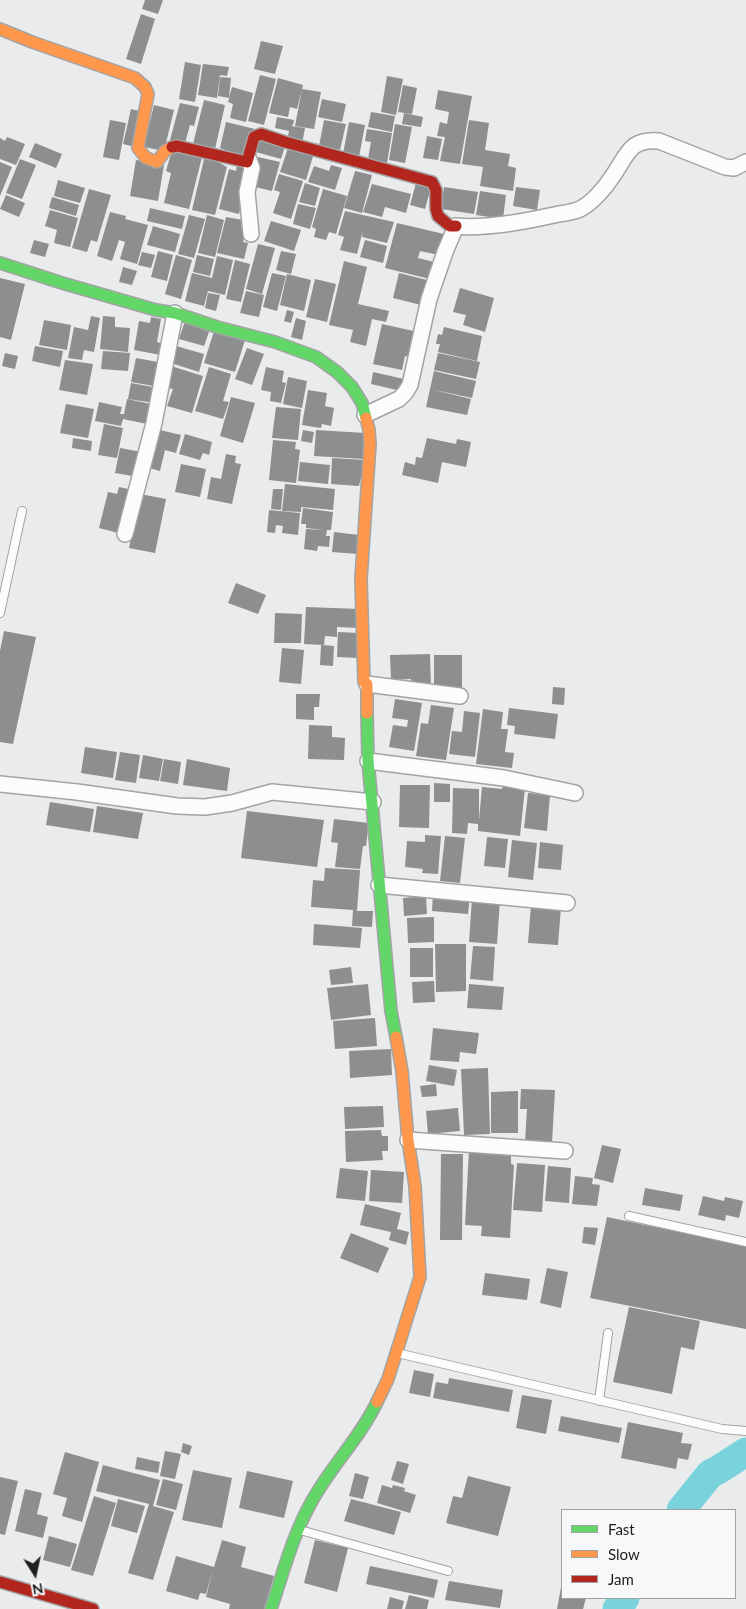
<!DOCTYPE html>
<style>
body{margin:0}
#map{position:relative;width:746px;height:1609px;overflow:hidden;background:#eaebec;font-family:Lato,sans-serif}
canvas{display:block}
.legend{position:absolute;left:561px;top:1509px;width:175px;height:90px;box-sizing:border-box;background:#f6f8fa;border:1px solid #9fa1a2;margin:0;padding:6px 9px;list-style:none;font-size:15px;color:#1d1e1f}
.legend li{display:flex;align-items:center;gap:10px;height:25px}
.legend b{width:25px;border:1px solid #9fa1a2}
.north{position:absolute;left:10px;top:1549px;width:50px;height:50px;-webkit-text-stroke:4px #f6f8fa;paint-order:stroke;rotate:170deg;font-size:14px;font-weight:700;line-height:20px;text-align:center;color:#1d1e1f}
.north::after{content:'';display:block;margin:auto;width:18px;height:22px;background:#1d1e1f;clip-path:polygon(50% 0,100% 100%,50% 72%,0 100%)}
</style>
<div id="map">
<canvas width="746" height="1609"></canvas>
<ul class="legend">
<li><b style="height:6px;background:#63d668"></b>Fast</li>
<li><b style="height:6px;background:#ff974d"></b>Slow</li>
<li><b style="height:6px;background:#b3261e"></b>Jam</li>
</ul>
<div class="north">N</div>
</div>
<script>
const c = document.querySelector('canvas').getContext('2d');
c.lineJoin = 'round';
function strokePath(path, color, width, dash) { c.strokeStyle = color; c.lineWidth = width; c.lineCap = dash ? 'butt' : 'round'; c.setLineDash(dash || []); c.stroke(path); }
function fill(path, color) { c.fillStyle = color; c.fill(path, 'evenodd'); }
const river = new Path2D(`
 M681,1510l29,-36 8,-4 28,-18
 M617,1609l8,-11`);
const building = new Path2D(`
 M145,0h18l-5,14 -16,-5z
 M141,14l14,5 -14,45 -15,-5z
 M261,41l22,5 -8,28 -21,-5z
 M185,62l16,3 -6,37 -16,-3z
 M203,64l26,3 -2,9 -7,-1 -3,23 -19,-3z
 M260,75l16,4 -12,46 -16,-4z
 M387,76l16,3 -7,36 -15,-3z
 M220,77l11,1 -2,20 -11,-2z
 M278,78l25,7 -6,24 -7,-2 -2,10 -19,-4z
 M403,85l14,3 -5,26 -14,-2z
 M232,87l21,6 -7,29 -16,-4 3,-14 -5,-2z
 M302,89l19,3 -7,37 -19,-3z
 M438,90l34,6 -12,68 -20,-3 5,-24 -8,-1 3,-14 7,2 2,-12 -14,-3z
 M322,99l24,5 -4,18 -24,-5z
 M204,100l21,5 -10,44 -22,-5z
 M180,103l19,4 -5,19 -4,-1 -5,18 -15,-3z
 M154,105l20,5 -10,41 -20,-4z
 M131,109l12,3 -8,35 -12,-3z
 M371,112l24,4 -3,16 -24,-5z
 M404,113l19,4 -2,10 -19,-3z
 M277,117l17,3 -1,5 -2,1 14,2 -3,16 -15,-3 2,-10 -14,-3z
 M110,120l16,3 -7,37 -16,-3z
 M324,120l22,4 -6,26 -21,-4z
 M469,120l20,3 -4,27 25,4 -2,12 8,2 -3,23 -33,-5 3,-19 -21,-3z
 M226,122l29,7 -8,30 -27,-11z
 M349,122l16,3 -6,32 -16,-3z
 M395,124l17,3 -7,36 -16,-3z
 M367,129l25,4 -5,30 -19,-4 3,-17 -6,-1z
 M427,136l15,3 -4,21 -15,-2z
 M7,137l18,7 -9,21 -16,-6v-21l5,3z
 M259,139l26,7 -4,13 -25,-7z
 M35,143l27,11 -6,14 -27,-11z
 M289,145l25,8 -8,27 -26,-8z
 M172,150l30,7 -13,52 -25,-6 7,-30 -5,-2z
 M205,155l22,12 -12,48 -23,-5z
 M258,157l22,5 -8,29 -21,-5z
 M20,159l16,6 -14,34 -16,-6z
 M136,160l28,5 -6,36 -28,-5z
 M0,162l12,5 -12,29z
 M237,165l13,3 -11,46 -20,-5 10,-40 7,2z
 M331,165l11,3 -7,22 -27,-8 6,-16 15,5z
 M355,171l17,4 -10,38 -18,-5z
 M279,174l24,7 -12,38 -18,-6 7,-21 -6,-2z
 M58,180l27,8 -5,15 -26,-7z
 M305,183l15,5 -5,18 -16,-4z
 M416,183l15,4 -6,22 -15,-4z
 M372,184l39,10 -5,19 -21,-6 -3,10 -19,-5z
 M444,187l34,5 -4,22 -33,-5z
 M516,187l24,3 -3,20 -24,-4z
 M89,189l22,6 -14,47 -6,-2 -4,12 -15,-4z
 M323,189l24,7 -11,38 -7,-2 -3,8 -12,-3 2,-8 -4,-2z
 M480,191l26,4 -3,24 -27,-4z
 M6,195l19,8 -6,14 -19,-8z
 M52,197l27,8 -3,11 -27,-8z
 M298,204l18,4 -6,21 -17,-5z
 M150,208l35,8 -3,13 -35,-8z
 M50,210l28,8 -8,29 -16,-4 3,-13 -12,-4z
 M345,211l49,11 -7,21 -25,-6 1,-7 -6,24 -17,-4 4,-13 -6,-2z
 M110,212l16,4 -1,3 23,6 -11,39 -17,-5 5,-17 -6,-2 -7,21 -15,-5z
 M189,215l16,4 -11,39 -16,-4z
 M207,215l17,5 -9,37 -17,-4z
 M226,217l17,3 -2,8 5,2 -3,12 5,1 -4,16 -27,-6z
 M271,221l30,9 -7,21 -30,-10z
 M397,223l47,11 -5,21 -19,-4 -2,7 20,5 -4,17 -49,-12z
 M153,226l27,8 -5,18 -28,-7z
 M34,240l15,4 -4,13 -15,-4z
 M365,240l22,6 -4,17 -23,-6z
 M258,244l17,4 -13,46 -16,-5z
 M158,251l15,4 -6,26 -16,-4z
 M281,251l15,3 -5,20 -15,-4z
 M142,252l13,3 -4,13 -13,-3z
 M176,255l16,5 -11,39 -16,-5z
 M197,255l17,4 -4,17 -17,-4z
 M217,256l16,4 -8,35 -17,-4 -4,15 -19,-5 7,-28 20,5z
 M235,260l15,4 -9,38 -15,-3z
 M344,261l23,6 -9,37 31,7 -3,11 -14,-3 -6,27 -16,-4 3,-12 -24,-5z
 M123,267l14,4 -5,14 -13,-3z
 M272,273l14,3 -9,35 -14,-4z
 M399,273l28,7 -6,25 -28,-7z
 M287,274l24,6 -7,31 -24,-6z
 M0,278l25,6 -14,56 -11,-3z
 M315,279l21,5 -9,38 -21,-5z
 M460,288l34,10 -9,34 -22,-7 3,-10 -13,-3z
 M246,291l18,4 -5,22 -19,-4z
 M208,293l12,2 -4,16 -11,-3z
 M287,310l7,2 -3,11 -7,-2z
 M91,316l9,2 -6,34 -10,-2 -2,10 -14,-2 6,-31 14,3z
 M103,316l12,1v10l15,1 -2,24 -28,-3z
 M151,317l10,2 -4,23 6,2 -2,11 -27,-5 5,-29 11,2z
 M296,318l10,3 -4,19 -11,-3z
 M44,320l27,5 -4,25 -28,-5z
 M185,321l25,8 -6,17 -25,-7z
 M382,324l36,8 -6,26 -7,-2 -3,14 -29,-6z
 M444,327l38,9 -5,25 -39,-9 2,-8h-4l2,-10 4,1z
 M214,331l31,9 -10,32 -31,-9z
 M35,346l28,5 -3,16 -28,-6z
 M176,346l28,8 -5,18 -28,-9z
 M247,348l17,6 -12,31 -17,-6z
 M103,351l27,2 -2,18 -27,-2z
 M5,353l13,3 -3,13 -13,-3z
 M438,353l42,9 -4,17 -42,-9z
 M136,358l27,5 -4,24 -28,-5z
 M65,360l28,4 -6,31 -28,-5z
 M171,366l32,10 -11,37 -25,-7 6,-17 -9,-2z
 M209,367l22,7 -8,27 6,1 -6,17 -28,-8z
 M266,367l18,4 -2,11 4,1 -5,20 -11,-2 1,-9 -10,-2z
 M434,371l42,10 -4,17 -42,-9z
 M373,372l31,7 -3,12 -30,-7z
 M288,377l19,4 -5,27 -19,-4z
 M131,383l27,5 -3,15 -27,-4z
 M430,389l41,10 -4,16 -41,-8z
 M308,390l19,3 -2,13 9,2 -3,18 -9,-2 -1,4 -19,-3z
 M231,397l24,6 -12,40 -23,-7z
 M127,399l29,6 -4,20 -29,-6 -2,7 -26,-5 4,-19 23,5 -2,7h4z
 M66,404l28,5 -6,29 -28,-5z
 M276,407l25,2 -3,31 -26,-2z
 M104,424l19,4 -6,30 -19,-3z
 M156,429l25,6 -5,18 -11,-3 -5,21 -14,-4z
 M303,430l11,2 -2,11 -11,-2z
 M316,430l49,3 -1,26 -50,-3z
 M185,434l27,8 -3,13 -6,-2 -3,7 -21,-6z
 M73,438l19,3 -1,10 -19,-3z
 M427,438l29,6 1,-5 14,3 -5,25 -24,-5 -4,21 -36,-8 3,-13 10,3 1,-8 6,1z
 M273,440l23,2 -1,7 5,1 -4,33 -27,-3z
 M120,448l22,4 -4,25 -23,-4z
 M226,454l10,2 -1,7 6,1 -9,40 -25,-5 4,-22 10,2z
 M332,458l33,2 -6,26 -28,-2z
 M300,462l30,3 -2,19 -30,-3z
 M181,464l25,5 -6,28 -25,-5z
 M285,484l50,5 -2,21 -32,-3v5l-19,-1z
 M119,487l14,3 -11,44 -23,-6 9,-36 9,2z
 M273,489h10l-2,21 -10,-1z
 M140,494l26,5 -11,54 -26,-5z
 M303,508l30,4 -2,18h-4l-1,6h4l-1,11 -11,-1 -1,5 -13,-2 2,-20 18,1 -18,-2v-4h-5z
 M269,510l31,3 -2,22 -16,-2 1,-7 -7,-1 -1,8 -8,-1z
 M334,532l25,3 -1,19 -26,-2z
 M236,583l30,12 -8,19 -30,-11z
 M306,607l54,2 -1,19 -22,-1v10l-12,-1 -1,9 -20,-1z
 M275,613l27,1 -1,29h-27z
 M4,631l32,6 -23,107 -13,-2v-91z
 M338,632l21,1 -1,25 -21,-1z
 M321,645l13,1 -1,20 -13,-1z
 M282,648l22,2 -3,34 -22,-2z
 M430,654l1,33h-20v-8l-20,1 -1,-25z
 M434,655h28v32h-28z
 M553,687l12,1 -1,17 -12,-1z
 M296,694h24l-1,13h-5v13l-18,-1z
 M395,699l27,4 -8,48 -25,-4 4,-22 14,2 1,-7 -16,-2z
 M431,705l23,3 -8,52 -30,-4 5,-33 7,1z
 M509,708l49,6 -3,25 -41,-5 1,-8 -8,-1z
 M483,709l20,3 -2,17h7l-3,23 9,1 -2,15 -36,-4z
 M464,711l16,2 -5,44 -26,-3 3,-23 10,1z
 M309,725l23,1v11l13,1 -1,22 -36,-1z
 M85,747l32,5 -4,26 -32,-5z
 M120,752l20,3 -4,28 -21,-3z
 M143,755l20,4 -4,22 -20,-3z
 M164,759l17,3 -3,22 -18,-3z
 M187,759l43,9 -3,23 -44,-6z
 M434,783l16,1v18h-16z
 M400,785h30l-1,43 -30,-1z
 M503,786l22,2 -5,48 -42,-5v-7l-10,-1 -1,11 -15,-1 1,-45 26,1v31l3,-33 20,2z
 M528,793l22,2 -3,36 -23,-3z
 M50,802l44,7 -4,23 -44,-7z
 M97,806l46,7 -5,26 -45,-7z
 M247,811l77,9 -7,47 -76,-9z
 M334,819l35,4 -3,23h-3l-3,23 -25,-2 3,-24 -7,-1z
 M425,835l16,1 -3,38 -16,-1 1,-4 -18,-2 2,-26 18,1z
 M445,836l20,2 -5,45 -20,-2z
 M487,837l21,2 -3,29 -21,-2z
 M512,840l25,3 -4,37 -25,-3z
 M540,842l23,3 -2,25 -23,-2z
 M325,868l35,2 -3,41h16l-1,16 -20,-1 1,-16 -42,-3 2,-27 11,1z
 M433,893l37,2 -2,19 -36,-3z
 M426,896l1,18 -23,2 -1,-18z
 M472,898l28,2 -3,44 -28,-2z
 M531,905l30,2 -3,38 -30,-2z
 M434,917v25l-26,1 -1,-25z
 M314,924l48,4 -2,20 -47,-3z
 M435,944h31v47l-30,1z
 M473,946l22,1 -2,34 -23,-2z
 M410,948h23v29h-23z
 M351,967l2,16 -22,2 -2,-15z
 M434,981l1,21 -22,1 -1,-21z
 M368,984l3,31 -40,5 -4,-32z
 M469,984l35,3 -2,23 -35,-2z
 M375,1018l2,28 -42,3 -2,-28z
 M433,1028l46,5 -3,21 -16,-2 -1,10 -29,-2z
 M391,1049l1,26 -42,3 -1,-27z
 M429,1065l28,5 -3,16 -28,-5z
 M488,1068l2,66 -26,1 -3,-66z
 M436,1084l1,12 -15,1 -2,-11z
 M521,1089l34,1 -3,53 -27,-1 2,-33h-7z
 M518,1091v42h-27v-41z
 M383,1106l1,21 -39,2 -1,-22z
 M458,1108l2,23 -32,3 -2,-23z
 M381,1130l1,6h6v15h-6l1,9 -37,2 -1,-31z
 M602,1145l19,4 -8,34 -19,-5z
 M469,1149l42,2v13l3,1 -4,73 -29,-2 1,-10 -17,-1z
 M441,1154h22l-1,86h-22z
 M517,1163l28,2 -3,47 -29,-2z
 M548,1166l23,2 -2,35 -24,-2z
 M340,1168l28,3 -3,30 -29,-3z
 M371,1170l33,2 -2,31 -33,-2z
 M575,1176l18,2 -1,6 8,1 -3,21 -25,-2z
 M645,1188l38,7 -3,16 -38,-6z
 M703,1196l21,5 1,-4 18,4 -4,17 -13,-3 -1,6 -27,-6z
 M365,1204l36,9 -4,16 12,3 -3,13 -17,-5 2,-8 -31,-7z
 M607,1217l139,29v83l-156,-31z
 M584,1227l14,1 -3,17 -13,-2z
 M351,1233l38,15 -11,25 -38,-15z
 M547,1268l21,4 -7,36 -21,-5z
 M485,1273l45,6 -3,21 -45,-5z
 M629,1307l71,14 -6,29 -13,-3 -9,47 -59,-12z
 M414,1370l20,4 -4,23 -21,-4z
 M449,1378l64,12 -4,22 -76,-14 3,-16 12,2z
 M522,1395l30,5 -6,34 -30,-6z
 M561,1416l61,12 -3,15 -61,-12z
 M628,1422l55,11 -2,10 11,1 -4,16 -10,-2 -2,11 -55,-11z
 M183,1443l9,3 -3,9 -8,-3z
 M165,1451l16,3 -6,25 -15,-3z
 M65,1452l34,10 -17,60 -20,-6 5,-18 -14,-4z
 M137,1457l23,5 -2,11 -23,-4z
 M397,1461l12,3 -6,20 -12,-4z
 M103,1465l57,15 -7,26 21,6 -21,68 -25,-7 21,-69 -53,-13z
 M193,1470l39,8 -10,50 -40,-8z
 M247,1471l46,10 -9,37 -45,-10z
 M355,1473l14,4 -6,22 -14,-3z
 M468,1476l43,11 -13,49 -52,-13 7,-27 9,2z
 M0,1477l18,4 -13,54 -5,-1z
 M163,1479l20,5 -7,26 -20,-5z
 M382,1485l10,3 1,-3 12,3 -1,3 12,4 -6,18 -33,-10z
 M25,1489l17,4 -5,21 11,3 -5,21 -28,-7z
 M94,1496l22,7 -23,73 -22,-6z
 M118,1499l27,7 -8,27 -26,-7z
 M351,1499l50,13 -7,23 -50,-14z
 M49,1536l28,8 -7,23 -27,-7z
 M222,1540l24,7 -5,20 33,9 -10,33h-35l1,-5 -24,-7 7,-28 -7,25 -6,-1 -2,7 -32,-9 10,-35 38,11z
 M315,1540l33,8 -11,44 -33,-9z
 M370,1566l68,14 -4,18 -68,-14z
 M449,1581l54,9 -3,18 -55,-8z
 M561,1587l1,11h24l-3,11h-26z
 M409,1595l20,5 -2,9h-22z
 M390,1597l14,4 -2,8h-15z`);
const lane = new Path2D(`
 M0,613l22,-102
 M629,1216l117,26
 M397,1353l325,76 24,2
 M599,1401l9,-68
 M300,1530l148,41`);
const street = new Path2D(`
 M249,160l3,8 -5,24 4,42
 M365,415l34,-16 6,-6 5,-8 19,-86 16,-47 11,-26c30,3 67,-4 98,-11 8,-2 18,-2 26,-6 12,-6 25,-21 32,-32 15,-20 16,-39 47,-36l66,26 9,1 12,-6
 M125,534l29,-111 21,-110
 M367,684l93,12
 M368,761l136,17 71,15
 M0,784l77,8 100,14 28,1 27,-4 40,-11 101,10
 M379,885l188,18
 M408,1140l157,11`);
const fast = new Path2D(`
 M0,263l62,20 94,27 19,3 42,14 58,15 41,15 21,15 15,15 10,16 4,15
 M367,713l1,48 23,250 5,26
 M271,1609c12,-36 22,-75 41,-108 19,-35 48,-63 65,-99`);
const slow = new Path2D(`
 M0,29l32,13 103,36 10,9 3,7 -10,54 8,10 11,4 8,-11 7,-4
 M366,418l3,12 1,14 -9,135 3,103 3,2v29
 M377,1402l11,-23 32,-102 -5,-91 -7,-46 -6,-69 -6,-34`);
const jam = new Path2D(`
 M172,147l5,-1 70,16 7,-25 7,-3 24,8 147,40 4,8v19l2,7 12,10h6
 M0,1582l93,27`);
strokePath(river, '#7ad3dc', 29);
fill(building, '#8d8e8f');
strokePath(lane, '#a2a4a4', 10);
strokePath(street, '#a2a4a4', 18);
strokePath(fast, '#a2a4a4', 14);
strokePath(slow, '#a2a4a4', 14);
strokePath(jam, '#a2a4a4', 14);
strokePath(lane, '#fcfcfc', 8);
strokePath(street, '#fcfcfc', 15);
strokePath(fast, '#63d668', 11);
strokePath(slow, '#ff974d', 11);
strokePath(jam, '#b3261e', 11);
</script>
